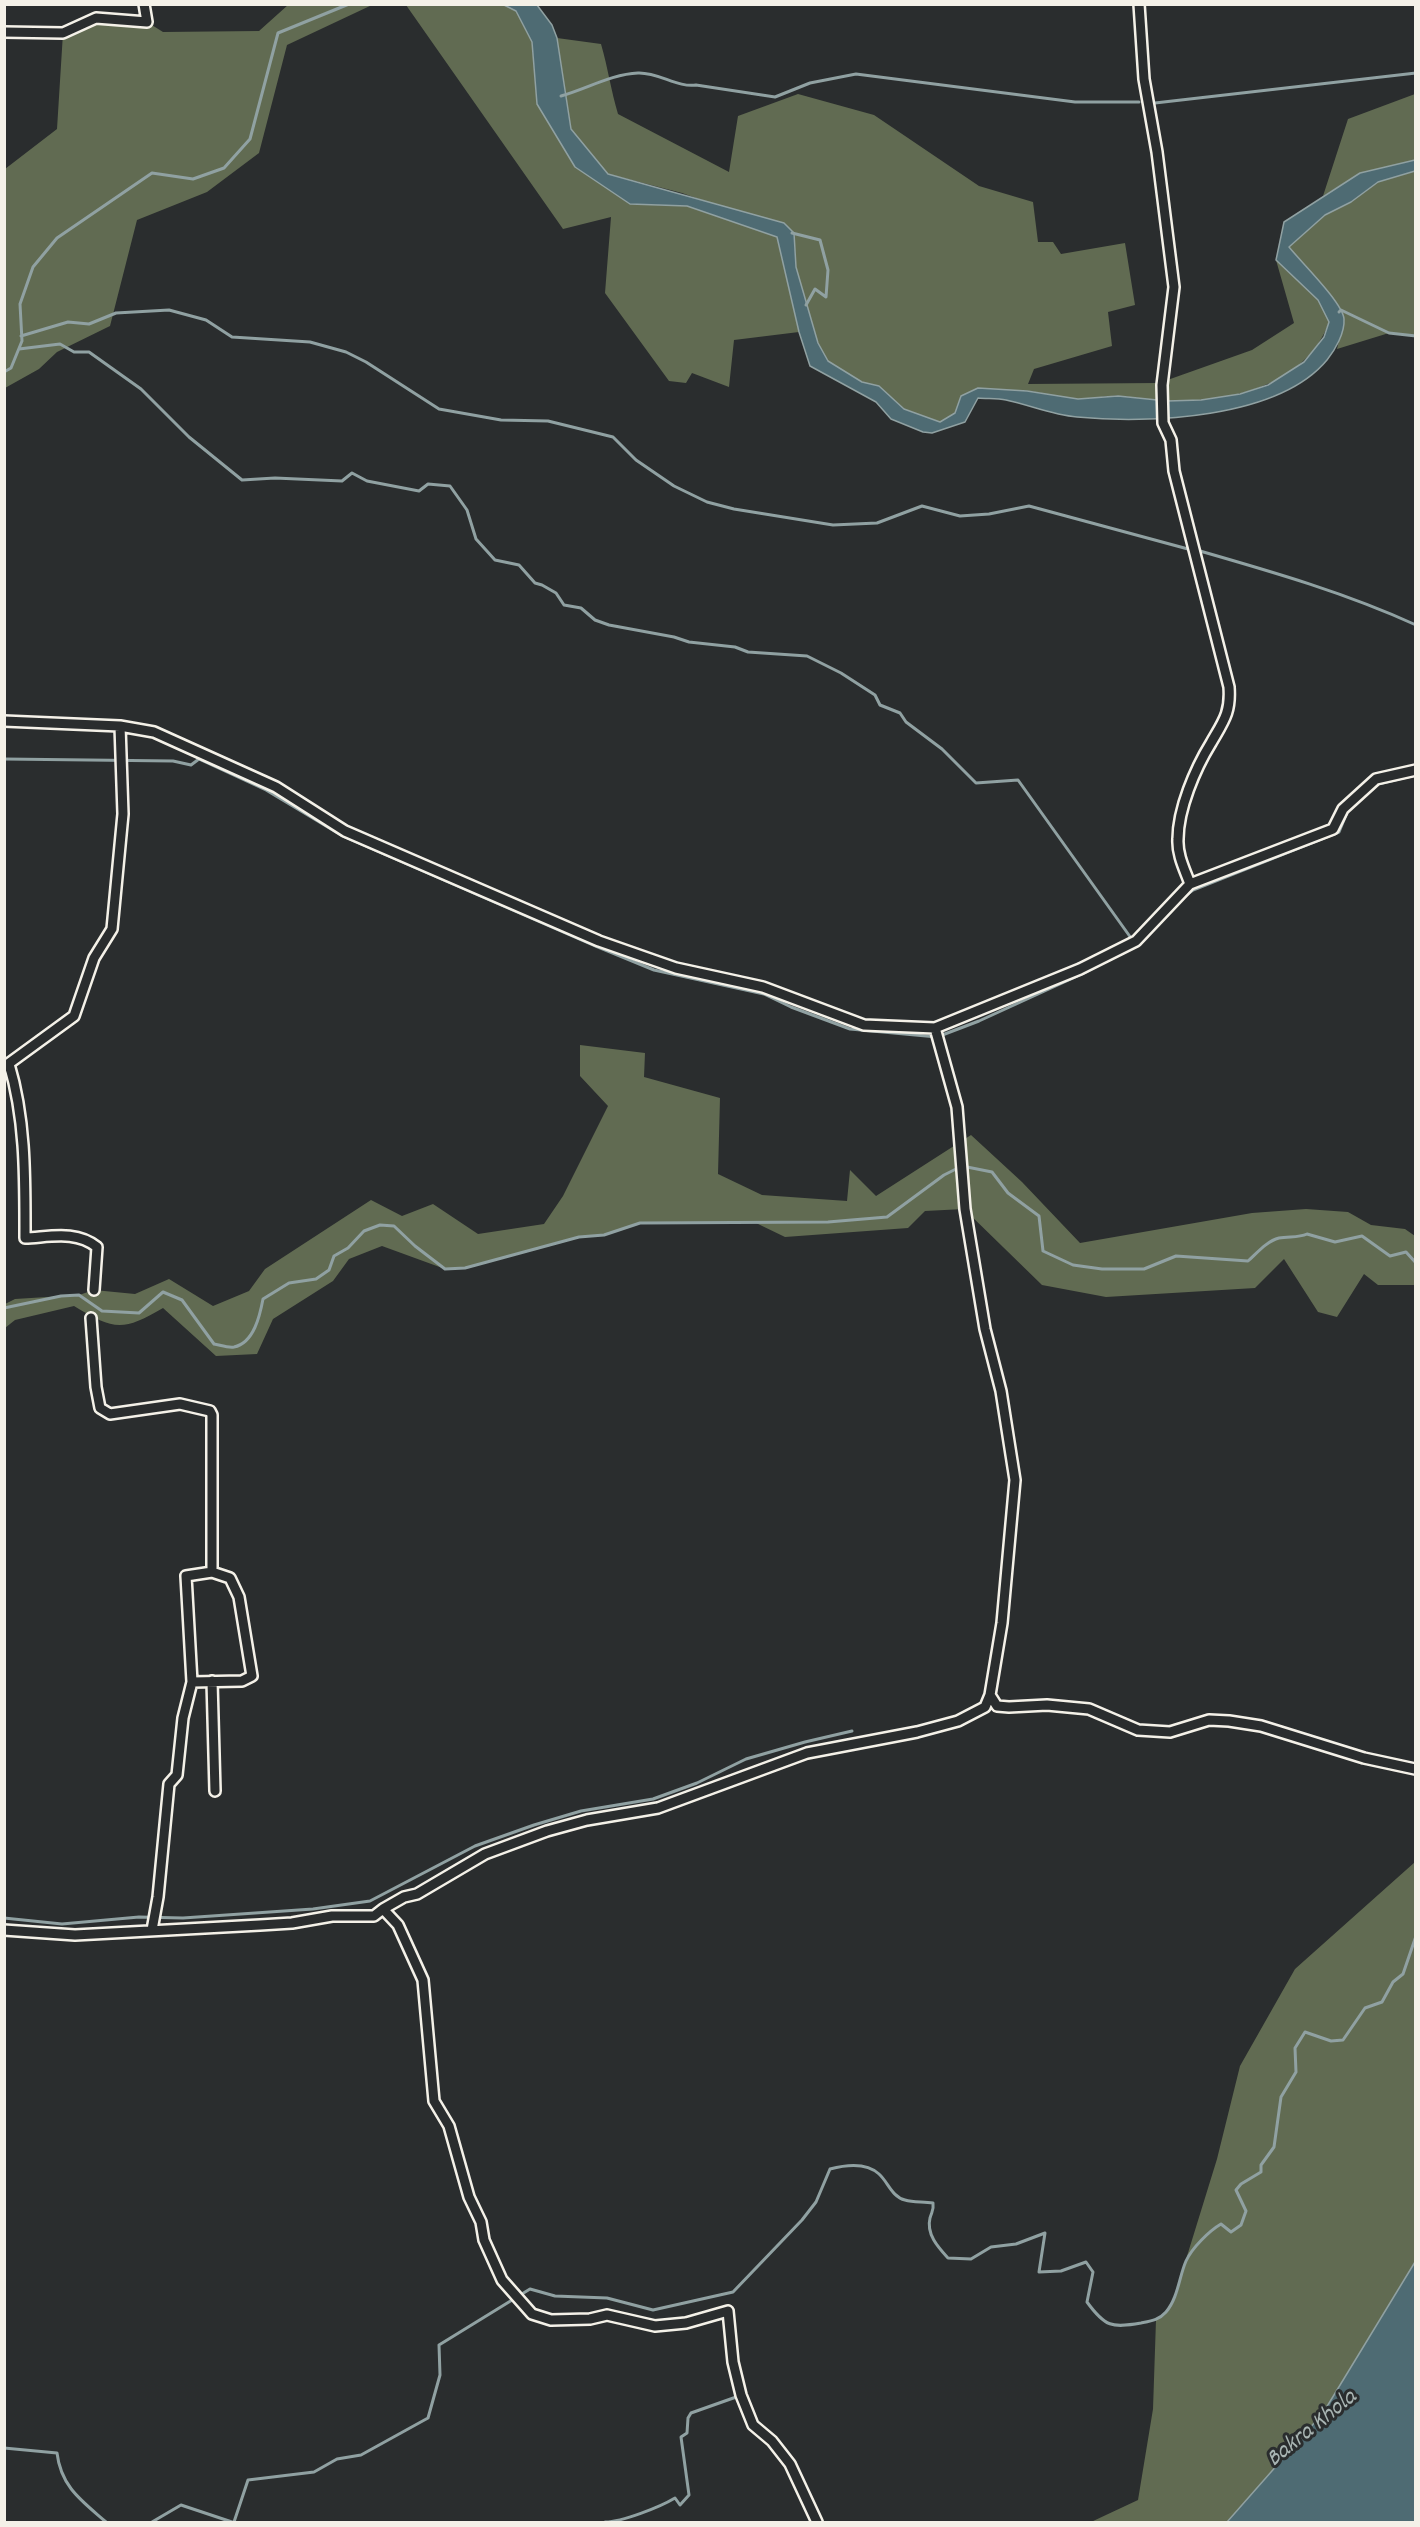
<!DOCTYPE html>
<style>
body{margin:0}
#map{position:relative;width:1420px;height:2527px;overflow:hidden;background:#2a2d2e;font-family:Dekko,sans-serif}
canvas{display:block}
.frame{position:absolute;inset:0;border:6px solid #f4f1e8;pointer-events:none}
</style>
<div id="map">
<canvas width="1420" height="2527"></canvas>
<div class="frame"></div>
</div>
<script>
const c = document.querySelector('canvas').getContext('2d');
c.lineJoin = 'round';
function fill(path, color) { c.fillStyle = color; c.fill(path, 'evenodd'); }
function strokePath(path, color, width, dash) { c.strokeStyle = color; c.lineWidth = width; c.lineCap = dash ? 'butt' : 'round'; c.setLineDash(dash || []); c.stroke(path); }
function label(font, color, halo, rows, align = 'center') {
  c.font = font + ' Dekko,sans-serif'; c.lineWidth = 6; c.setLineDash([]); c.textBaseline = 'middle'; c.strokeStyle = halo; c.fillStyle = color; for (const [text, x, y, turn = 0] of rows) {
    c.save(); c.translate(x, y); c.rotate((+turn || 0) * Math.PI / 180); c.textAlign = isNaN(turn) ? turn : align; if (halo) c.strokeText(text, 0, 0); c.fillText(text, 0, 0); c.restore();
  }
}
const green = new Path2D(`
 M288,5h84l-85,40 -28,108 -52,39 -70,28 -27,106 -53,26 -18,17 -34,19v-219l52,-40 6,-96 33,-15 51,4 16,10 96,-1z
 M406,5h98l12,6 16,31 5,62 84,93 9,7 57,2 90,31 22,95 -65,8 -5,47 -37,-14 -6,10 -17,-2 -64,-88 6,-76 -48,12z
 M557,38l44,6c7,24 10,47 17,70l111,58 9,-56 60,-22 76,21 105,71 54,16 5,40h15l8,12 64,-11 10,62 -27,7 4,34 -78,23 -6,15 131,-1 93,-33 42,-27 -18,-63 42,40 11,22c-23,64 -99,80 -160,79 -17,0 -33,-4 -50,-5 -13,-1 -27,4 -41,3 -16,0 -33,-6 -49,-8 -22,-1 -46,4 -68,5l-6,17 -15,9 -36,-13 -25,-23 -17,-4 -34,-21 -10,-17 -22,-77 -2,-34 -112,-40 -74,-19 -37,-45z
 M1415,94v66l-55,13 -37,23 25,-77z
 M1415,171v165l-26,-3 -52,16 7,-29 -13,-24 -42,-49 36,-32 26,-13 27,-20z
 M580,1045l65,8 -1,24 76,21 -2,76 44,21 85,6 3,-31 26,26 95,-61 51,47 58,61 172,-30 54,-4 42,3 23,13 34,4 10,7v49h-37l-14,-11 -27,43 -19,-5 -34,-53 -29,29 -149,9 -64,-12 -78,-76 -39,2 -17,17 -123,9 -29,-14h-116l-36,12 -25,2 -114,31 -20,1 -63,-23 -33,13 -16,22 -60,38 -16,35 -41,2 -53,-48c-41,24 -49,22 -89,-2l-59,14 -10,8v-24l10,-5 64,-4 15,-5 41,4 34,-15 44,27 36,-15 16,-22 106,-69 31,16 31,-12 45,30 66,-10 19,-28 45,-90 -28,-30z
 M1415,1862v400l-92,151 -96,109h-136l47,-22 15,-91 3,-89 11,-8 8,-17 42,-136 23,-93 55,-97z`);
const water = new Path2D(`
 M504,5h33l15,20 5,13 14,91 37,45 176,49 10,10 2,34 22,76 10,18 34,21 17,4 25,23 36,13 15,-9 6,-17 17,-8 49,3 51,8 40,-3 49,5 34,-1 39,-6 28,-9 36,-23 20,-25 5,-15 -11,-22 -42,-40 8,-38 76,-49 55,-13v11l-37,11 -27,20 -26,13 -36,32c12,15 54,56 55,72 1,14 -9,31 -17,41 -49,59 -179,64 -250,57 -25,-2 -47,-12 -71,-17 -9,-2 -19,-1 -28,-2l-13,24 -33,11 -9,-1 -32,-13 -15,-17 -66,-36 -11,-34 -22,-95 -90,-31 -57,-2 -55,-37 -38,-63 -5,-62 -16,-31z
 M1415,2262v260h-188l96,-109z`);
const stream = new Path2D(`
 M561,96c25,-7 51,-22 77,-23 20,-1 40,15 58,12l79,12 35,-14 46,-9 219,28h64
 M1155,103l261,-30
 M792,233l28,7 8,30 -2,27 -11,-8 -9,16
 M1339,312l2,-2 48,23 27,3
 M21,336l47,-14 21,2 27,-11 53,-3 37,10 26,17 78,5 36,10 20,10 73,47 62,11 47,1 65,16 23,23 38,26 33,16 27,7 99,16 44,-2 45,-17 38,10 29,-2 40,-8 159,43
 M19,349l41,-5 14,8h15l52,37 48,48 53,43 33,-2 67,3 10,-8 15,8 52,10 9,-7 22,2 17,24 9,29 19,21 24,5 16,18 7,2 14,8 8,12 17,3 14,12 14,5 65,12 15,5 46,5 13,5 59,4 34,17 34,22 5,10 20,8 6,9 36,27 34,34 42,-3 113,158
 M4,372l7,-4 11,-27 -2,-37 13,-37 24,-29 95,-65 41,6 31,-11 26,-29 28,-106 71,-29
 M1200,551c73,21 146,42 216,74
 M4,759l169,2 18,4 8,-6 67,31 75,45 257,112 56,23 110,24 27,13 59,22 87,8 42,-16 105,-48 39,-21
 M1355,804l23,-20 38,-9
 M1185,896l8,-6 146,-58 9,-22
 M4,1308l57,-12 18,-1 23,16 37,2 24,-21 19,8 32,44c6,1 14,4 20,3 20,-4 26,-32 29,-48l26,-16 27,-4 13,-9 5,-14 14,-8 16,-17 16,-6 14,1 21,20 30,23 20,-1 114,-31 25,-2 36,-12 188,-1 59,-5 57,-42 18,-9 30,6 16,21 31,23 4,35 30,14 29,4h42l32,-13 72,5c9,-8 19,-20 31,-23 10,-2 19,0 28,-4l28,8 27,-6 28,20 16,-4 10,11
 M4,1918l58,6 77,-7 44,1 130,-9 57,-8 105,-55 59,-21 47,-14 72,-12 44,-16 49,-24 59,-17 47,-11
 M4,2448l53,5c4,34 25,48 49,69
 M152,2522l29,-17 51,17
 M234,2522l14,-42 66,-8 23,-13 24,-4 67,-37 12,-43 -1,-30 91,-56 25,7 52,2 46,12 80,-18 69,-72 14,-18 14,-33c15,-4 36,-7 49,5 9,8 13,23 26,26 9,3 19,1 28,3 1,7 -1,8 -3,15 -4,16 8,29 18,40l23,1 20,-12 25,-3 29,-11 -6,39 22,-1 25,-9 7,10 -6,30c18,25 25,26 54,21 10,-2 18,-3 25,-11 12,-14 13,-35 20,-51 6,-13 23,-30 35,-37l10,8 10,-7 5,-14 -10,-21 5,-6 20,-12v-7l13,-18 7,-50 15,-25 -1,-24 10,-16 26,9 12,-1 22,-32 17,-6 11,-20 10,-8 13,-38
 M605,2522c17,0 55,-15 70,-24l5,7 9,-10 -8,-58 6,-4 1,-15 3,-5 48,-17`);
const minor = new Path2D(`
 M1139,4l5,75 13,73 17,135 -12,98 1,38 8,17 3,31 55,216c2,26 -6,35 -18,56 -16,26 -33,66 -33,96 -1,16 7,31 12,45
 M4,32l59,1 33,-15 51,4 -3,-18
 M4,721l116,5 34,6 122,55 69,44 254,110 77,27 87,19 101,38 71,3 145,-59 56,-28 54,-57 143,-55 10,-20 33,-30 40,-9
 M9,1064c17,56 16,116 16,174 25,-1 51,-8 72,9l-3,43
 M4,1067l70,-51 20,-58 18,-29 11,-115 -3,-88
 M91,1318l5,69 4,21 10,6 70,-10 30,7 2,4v157l-26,4 6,106 -9,36 -6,57 -8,9 -11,113 -6,33
 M212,1681l3,110
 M192,1682l50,-1 10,-5 -13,-79 -9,-19 -18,-6
 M990,1695l7,11 12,1 38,-2 42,4 49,21 32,2 39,-12 20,1 32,5 103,32 51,11
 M383,1909l21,-12 13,-3 68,-40 62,-23 40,-11 71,-12 149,-55 110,-21 41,-11 27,-14 5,-12 12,-72 13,-143 -14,-89 -16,-62 -20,-120 -8,-102 -22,-79
 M4,1930l71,5 185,-10 32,-2 40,-7h42l9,-7 15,16 25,55 11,121 15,25 20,71 12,25 3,18 18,40 30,34 19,6 39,-1 17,-4 48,11 31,-3 42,-12 5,51 8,33 12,30 19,16 18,23 27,58`);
const waterNames = [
 ["Bakra Khola",1313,2430,-39]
];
fill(green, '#616b52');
fill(water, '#4e6b73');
strokePath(water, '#90a1a2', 1.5);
strokePath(stream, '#90a1a2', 3);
strokePath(minor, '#f4f1e8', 14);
strokePath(minor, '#2a2d2e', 9);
label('italic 24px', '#a9b5b3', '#2a2d2e', waterNames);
</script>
